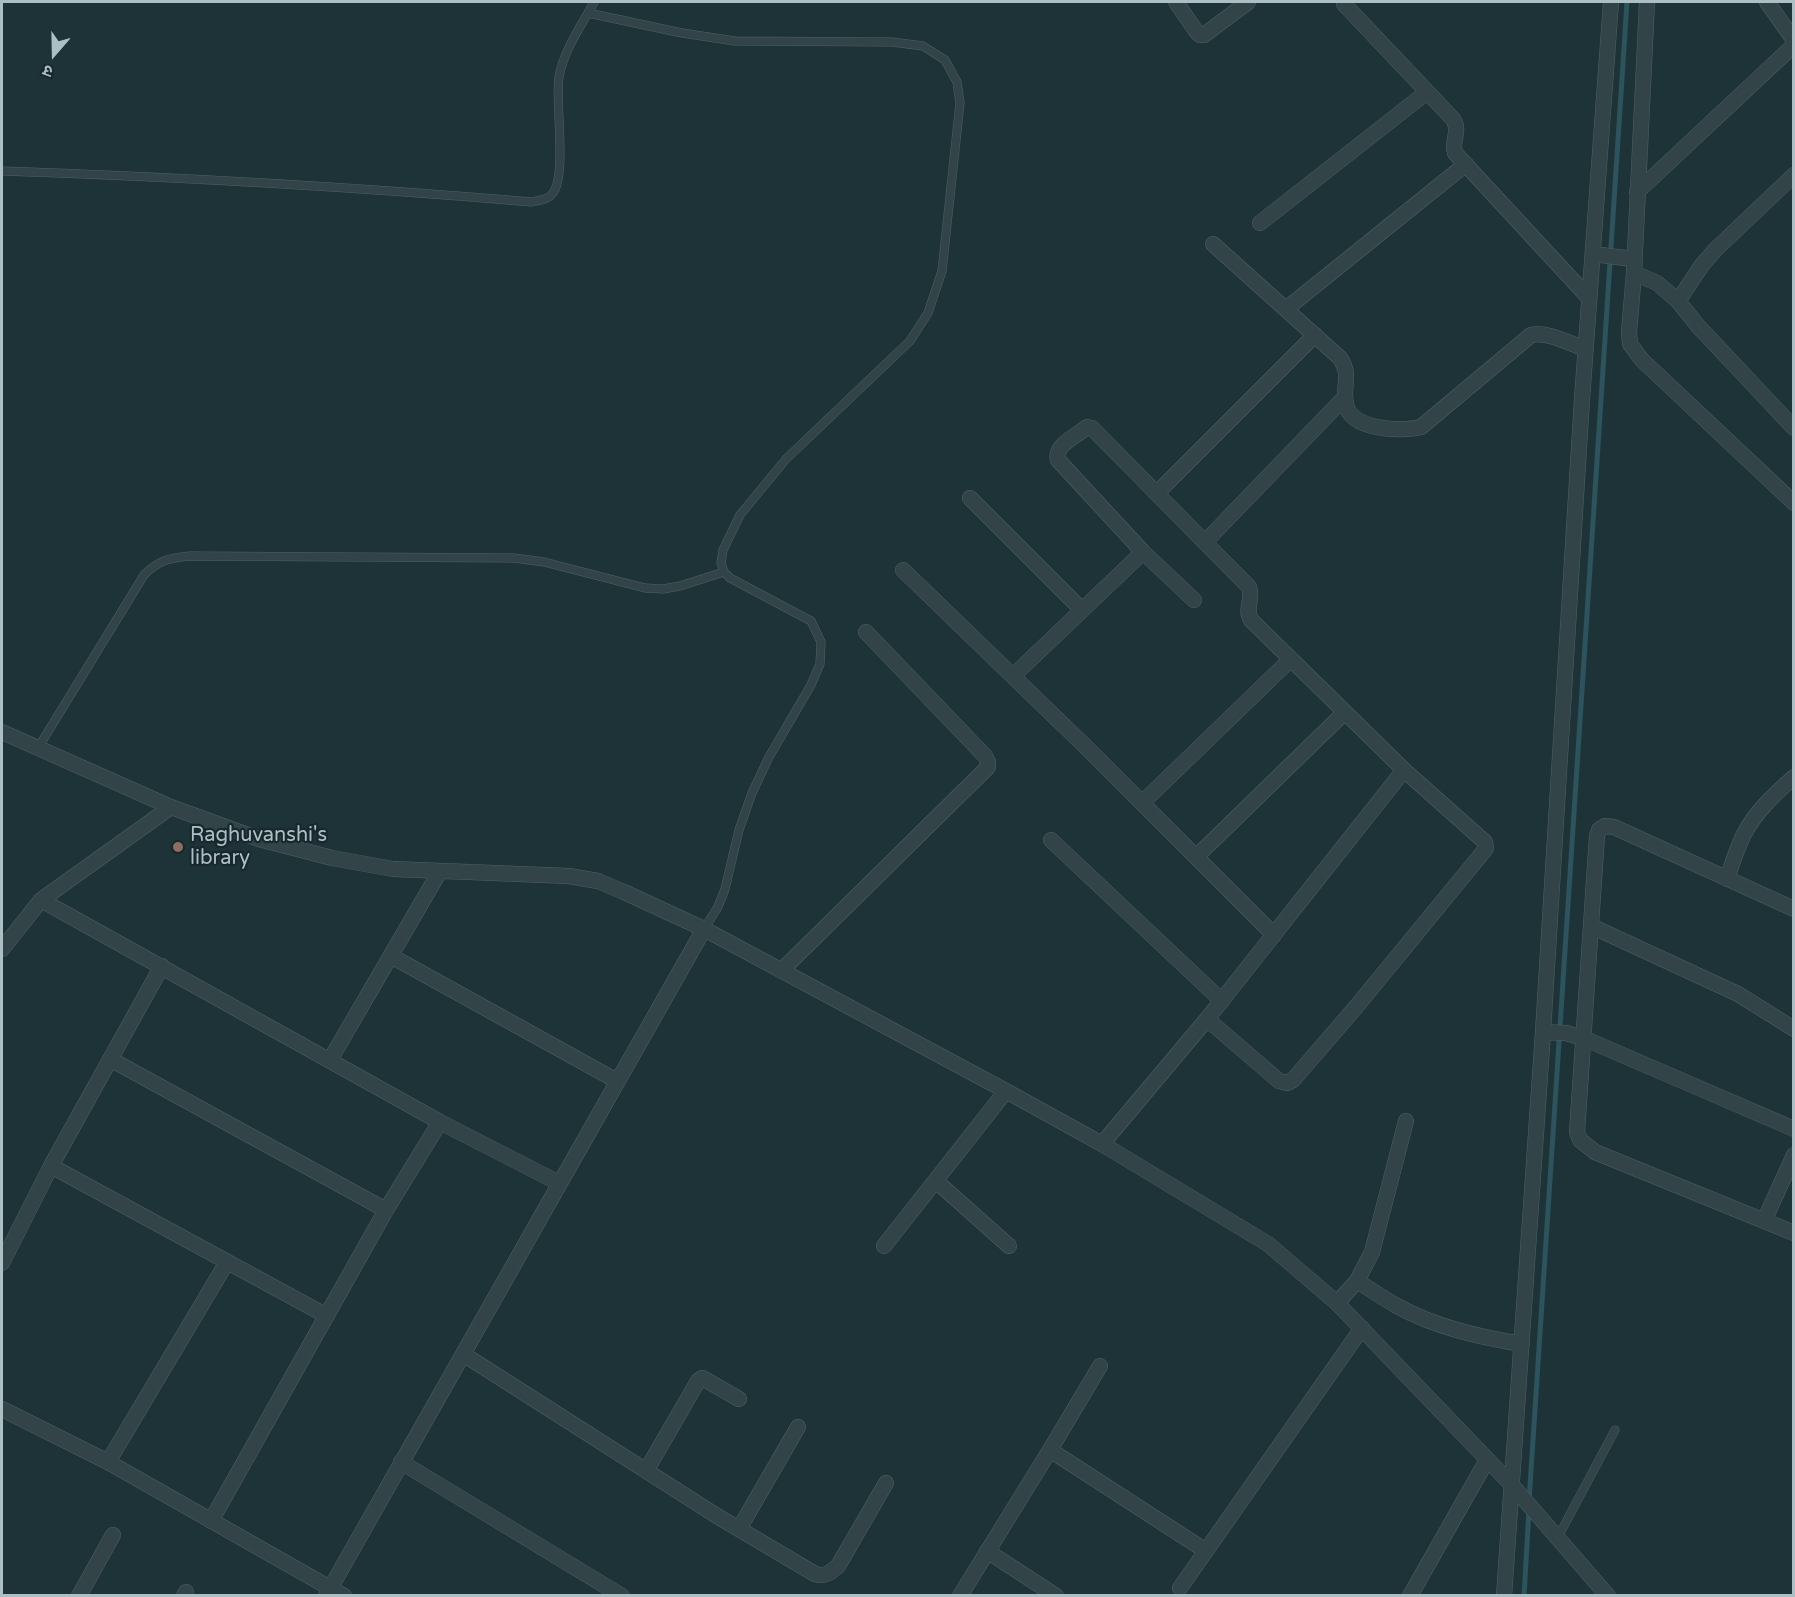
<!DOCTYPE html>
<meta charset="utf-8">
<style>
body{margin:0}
#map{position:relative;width:1795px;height:1597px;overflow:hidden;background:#1e3338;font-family:"Varela Round","Noto Sans Devanagari",sans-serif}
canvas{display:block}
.frame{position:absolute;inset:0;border:3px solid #acbfc5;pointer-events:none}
.north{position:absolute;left:24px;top:24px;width:60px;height:60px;-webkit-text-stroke:4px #18282d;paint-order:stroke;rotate:200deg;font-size:16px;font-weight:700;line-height:24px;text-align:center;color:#acbfc5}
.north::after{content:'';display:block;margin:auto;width:21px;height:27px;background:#acbfc5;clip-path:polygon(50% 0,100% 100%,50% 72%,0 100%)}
</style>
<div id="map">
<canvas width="1795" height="1597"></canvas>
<div class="frame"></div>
<div class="north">उ</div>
</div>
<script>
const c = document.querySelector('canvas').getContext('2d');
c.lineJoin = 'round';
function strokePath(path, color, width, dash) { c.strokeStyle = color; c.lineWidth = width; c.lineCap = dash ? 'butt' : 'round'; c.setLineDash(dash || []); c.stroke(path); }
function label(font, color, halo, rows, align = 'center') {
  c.font = font + ' "Varela Round",sans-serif'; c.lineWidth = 4.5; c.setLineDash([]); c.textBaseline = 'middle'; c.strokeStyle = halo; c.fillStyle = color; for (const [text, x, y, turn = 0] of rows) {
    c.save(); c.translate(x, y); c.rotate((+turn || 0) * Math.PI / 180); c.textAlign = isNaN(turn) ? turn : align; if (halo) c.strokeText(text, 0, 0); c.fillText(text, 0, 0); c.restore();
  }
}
const stream = new Path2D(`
 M1529,1501l98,-1499
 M1524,1596l5,-86`);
const lane = new Path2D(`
 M594,2l-6,11 94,20 53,8 157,1 31,4 22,14 12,22 3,21 -18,168 -14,42 -18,28 -124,118 -46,56 -17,35 -2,13 3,9 6,6 81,43 10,21 -1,22 -9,21 -42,72 -17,36 -13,37 -14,59 -7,18 -14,22
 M2,171c177,6 354,16 530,31 8,-2 16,-2 21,-9 14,-19 2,-91 6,-116 4,-23 18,-45 29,-64
 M38,748l106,-173c15,-15 25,-17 46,-19l324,2 30,4 101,26 18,1 17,-3 44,-14
 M1558,1537l57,-107`);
const street = new Path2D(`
 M1176,2l20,29 4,4h4l44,-33
 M1647,2l-13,271 -5,59 1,12 12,16 152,143
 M1767,2l27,38
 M1344,4l109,115c8,12 -2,22 2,34l134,145
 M1637,192l157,-147
 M1260,223l167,-131
 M1213,244l127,114c12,18 2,27 6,46 4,26 55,28 75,23l110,-92c17,-4 39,9 55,14
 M1593,254l40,5
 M1634,273l23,10 21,18 20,25 96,102
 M1678,301l24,-36 14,-16 78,-74
 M1286,309l180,-145
 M1157,493l158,-158
 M970,498l112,112
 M1205,542l140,-145
 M1143,552l51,48
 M903,570l183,177 188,188
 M1013,676l130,-124 -85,-92c-4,-14 15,-22 25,-30l4,-3 5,1 157,159c5,12 -5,21 2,33l153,150 -197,249 -105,125
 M2,732l169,75 88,32 73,19 61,11 176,7 29,5 26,11 80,37 302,162 96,53 166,100 69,59 173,180 98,113
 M1142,803l149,-144
 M1051,840l171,161
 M1196,857l149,-145
 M1727,879c5,-15 10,-31 17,-45 12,-23 31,-40 50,-57
 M41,900l399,222 119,61
 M1794,909l-180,-82 -9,-1 -6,4 -2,6 -20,296 3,8 15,12 199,81
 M1591,926l147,68 56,35
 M2,949l39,-49 130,-93
 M391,956l226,125
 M781,971l207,-204v-5l-3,-6 -119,-124
 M1207,1019l72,62 8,2 6,-3 63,-73 128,-156 2,-3 -1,-6 -81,-72
 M1543,1032l23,1 17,5 211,91
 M110,1059l276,151
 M330,1060l110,-189
 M51,1166l276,150
 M936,1181l73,65
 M1764,1221l30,-66
 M884,1246l122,-155
 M2,1263l49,-97 111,-200
 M1357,1281c13,8 26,17 40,25 38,21 82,31 125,38
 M1337,1303l20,-22 15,-29 34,-131
 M463,1354l254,162 98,58c10,3 15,-1 23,-8l48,-83
 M2,1409l106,53 236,134
 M1050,1450l50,-84
 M108,1462l119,-200
 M401,1462l221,134
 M646,1471l52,-90 4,-3 4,2 33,19
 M211,1521l175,-311 54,-88
 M739,1529l59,-102
 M987,1551l69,45
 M1180,1588l182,-260
 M79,1596l34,-61
 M184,1596l2,-4
 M326,1596l378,-667
 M960,1596l90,-146 156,101
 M1410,1596l77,-136
 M1504,1596l39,-564 39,-633 29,-397`);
const markers = [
 [178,847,6,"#8d6e63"]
];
const poiNames = [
 ["Raghuvanshi's",190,836],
 ["library",190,859]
];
strokePath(stream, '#2d535c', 5);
strokePath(lane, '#4f6166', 9);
strokePath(street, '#4f6166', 16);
strokePath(lane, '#324448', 8);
strokePath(street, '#324448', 15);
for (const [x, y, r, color] of markers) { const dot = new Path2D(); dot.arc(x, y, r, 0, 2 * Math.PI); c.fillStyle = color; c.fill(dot); strokePath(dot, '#18282d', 2); }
label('20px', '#acbfc5', '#18282d', poiNames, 'left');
</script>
